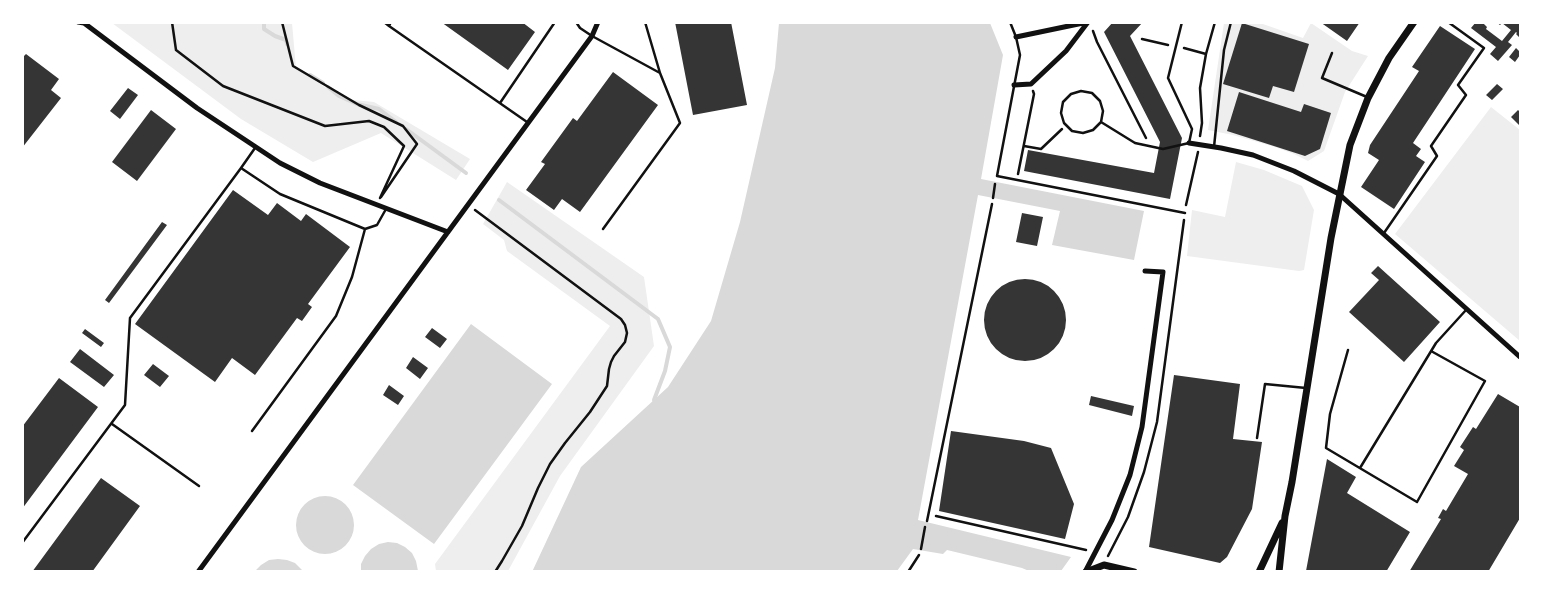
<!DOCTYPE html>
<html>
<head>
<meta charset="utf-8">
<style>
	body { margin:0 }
	#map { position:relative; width:1543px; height:594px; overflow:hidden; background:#fff; font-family:Jost,sans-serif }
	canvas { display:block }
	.frame { position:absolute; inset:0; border:24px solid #fff; pointer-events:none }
</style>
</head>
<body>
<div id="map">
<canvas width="1543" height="594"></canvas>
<div class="frame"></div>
</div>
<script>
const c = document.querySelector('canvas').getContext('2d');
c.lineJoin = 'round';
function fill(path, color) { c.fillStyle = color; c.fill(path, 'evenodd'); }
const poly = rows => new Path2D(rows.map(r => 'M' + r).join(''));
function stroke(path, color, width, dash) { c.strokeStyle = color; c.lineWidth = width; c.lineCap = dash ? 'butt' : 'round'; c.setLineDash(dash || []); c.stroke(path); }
fill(poly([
	[112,23,292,23,296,68,343,99,374,102,470,159,456,180,381,133,313,162,241,119],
	[1224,23,1260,23,1303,38,1311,23,1352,51,1368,56,1345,92,1324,151,1308,161,1294,154,1275,147,1233,135,1208,130],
	[1491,107,1520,130,1520,341,1395,234],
	[1236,162,1264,170,1302,186,1314,210,1304,270,1299,271,1187,256,1192,210,1225,217],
	[507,182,644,277,654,346,560,476,508,571,436,571,435,564,610,326,507,251,504,240,483,224]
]), '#eee');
fill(poly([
	[779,23,990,23,1003,55,981,179,1144,211,1134,260,1052,245,1060,211,978,195,918,520,1071,557,1061,571,1029,571,1022,568,947,550,943,554,913,549,897,571,532,572,581,467,668,387,711,321,740,222,775,68],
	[471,324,552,384,434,544,353,485],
	'296 525a29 29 0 1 1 58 0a29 29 0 1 1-58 0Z',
	[388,542,397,543,405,547,412,553,416,561,418,571,361,571,361,564,365,556,371,549,379,544],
	[278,559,287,560,295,563,303,571,255,571,261,565,269,560]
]), '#d9d9d9');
stroke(poly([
	[264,22,264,29,275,36,286,40,287,44],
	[310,75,323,83],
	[328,87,339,96,357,104,379,109,396,122],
	[406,129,466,173],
	[499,200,658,319,670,347,665,371,654,400]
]), '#d9d9d9', 4);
fill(poly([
	[441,22,522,22,535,32,508,70],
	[675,22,731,22,747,105,693,115],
	[1113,22,1143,22,1130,36,1182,138,1170,199,1024,171,1028,150,1154,173,1160,142,1104,32],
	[1320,22,1360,22,1347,41],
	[1476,22,1482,22,1487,27,1486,29,1502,41,1511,30,1502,23,1500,25,1496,22,1520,22,1520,34,1519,37,1516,34,1517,33,1516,32,1508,42,1512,45,1498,61,1490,54,1496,47,1471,28],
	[1242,23,1309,44,1294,92,1273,86,1269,98,1223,84],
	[1440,26,1475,49,1413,143,1421,149,1416,156,1425,162,1394,209,1361,187,1379,160,1368,153,1370,145,1419,71,1412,67],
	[1516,48,1520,52,1520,55,1515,62,1509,57],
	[26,54,59,79,51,90,61,98,22,148,22,58],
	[613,72,658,105,580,212,562,199,554,210,526,190,545,164,541,162,573,118,577,121],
	[1497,84,1503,89,1492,100,1486,95],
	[128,88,138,95,120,119,110,111],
	[1239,92,1301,112,1304,104,1331,113,1320,149,1305,156,1227,131],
	[151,110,176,129,137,181,112,162],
	[1518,110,1520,112,1520,124,1519,125,1511,117],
	[233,190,268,215,277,203,301,221,306,214,350,247,308,304,312,307,302,321,297,318,255,375,232,358,215,382,135,324],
	[1022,213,1043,217,1037,246,1016,242],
	[162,222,167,225,109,303,105,300],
	[1378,266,1440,322,1404,362,1349,312,1379,280,1371,273],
	'984 320a41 41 0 1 1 82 0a41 41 0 1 1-82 0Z',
	[432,328,447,339,440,348,425,337],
	[85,329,104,343,101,347,82,333],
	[80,349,114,375,104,387,70,362],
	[413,357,428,368,420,379,406,368],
	[153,364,169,376,160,387,144,375],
	[1174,375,1240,384,1233,439,1262,442,1252,509,1227,557,1220,563,1149,547],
	[59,378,98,407,22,509,22,427],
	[389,385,404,396,398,405,383,395],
	[1498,394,1520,407,1520,518,1488,572,1409,572,1441,519,1438,518,1443,509,1446,511,1468,474,1454,466,1464,450,1460,447,1473,427,1476,429],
	[1091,396,1134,406,1132,416,1089,405],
	[951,431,1024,441,1051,448,1074,504,1065,539,939,511],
	[1327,459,1356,477,1347,493,1410,532,1386,572,1306,571],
	[101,478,140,506,92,572,32,572]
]), '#353535');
stroke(poly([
	[172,22,176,50,223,86,325,126,369,121,384,127,404,146,380,198],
	[282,22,293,66,359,105,403,126,417,144,381,197],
	[1093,31,1097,42,1146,138],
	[1142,39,1168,45],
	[1184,48,1206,54],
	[1200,136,1202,123,1200,88,1206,54,1215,22],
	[1024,146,1041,149,1062,129],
	[1018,174,1034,94,1033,91],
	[993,198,995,184],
	[1186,205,1198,152],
	[475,210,621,319,625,325,627,333,625,342,614,356,611,362,609,369,607,386,590,412,565,443,550,464,538,488,522,526,502,561,495,572],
	[936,516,1086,550],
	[921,549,925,527],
	[1108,556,1128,517,1144,472,1157,422,1184,220]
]), '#111', 2.5);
stroke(poly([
	[384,22,389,26],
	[391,22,389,26,527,122],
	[576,22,580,28,592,36,660,73,680,123,603,229],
	[645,22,660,73],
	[1010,22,1016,37,1020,55,997,176,1185,213],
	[1332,53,1322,78,1367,97],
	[500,103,555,22],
	[1101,122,1103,111,1100,101,1092,93,1081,91,1071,94,1063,102,1061,113,1064,123,1072,131,1083,133,1093,130,1101,122,1135,143,1163,149,1189,143,1192,129,1168,78,1182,22],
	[1214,147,1224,50,1231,22],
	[255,148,241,168,280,194,365,229,377,225,386,209],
	[1384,233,1437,156,1431,146,1466,95,1458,85,1484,48,1448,22],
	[1348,350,1330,414,1326,448,1417,502,1485,381,1431,351],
	[112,424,199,486],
	[252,431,336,316,352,277,365,229],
	[1257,438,1265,384,1306,388],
	[1360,468,1436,343,1466,310],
	[927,521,992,204],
	[22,543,125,405,130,318,241,168],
	[908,572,919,555]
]), '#111', 2.5);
stroke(poly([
	[78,22,84,23,197,108,280,163,320,183,448,232],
	[1016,37,1088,22],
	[1014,85,1031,84,1066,51,1088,22],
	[1189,143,1221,148,1253,155,1294,171,1339,194,1520,357],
	[198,572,592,36,598,22],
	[1085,572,1112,520,1130,475,1142,427,1163,272,1145,271]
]), '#111', 5);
stroke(poly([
	[1086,572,1104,565,1134,572],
	[1259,572,1282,523],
	[1279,572,1285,516,1292,482,1331,238,1350,145,1368,98,1389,58,1414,22]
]), '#111', 7);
</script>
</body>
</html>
